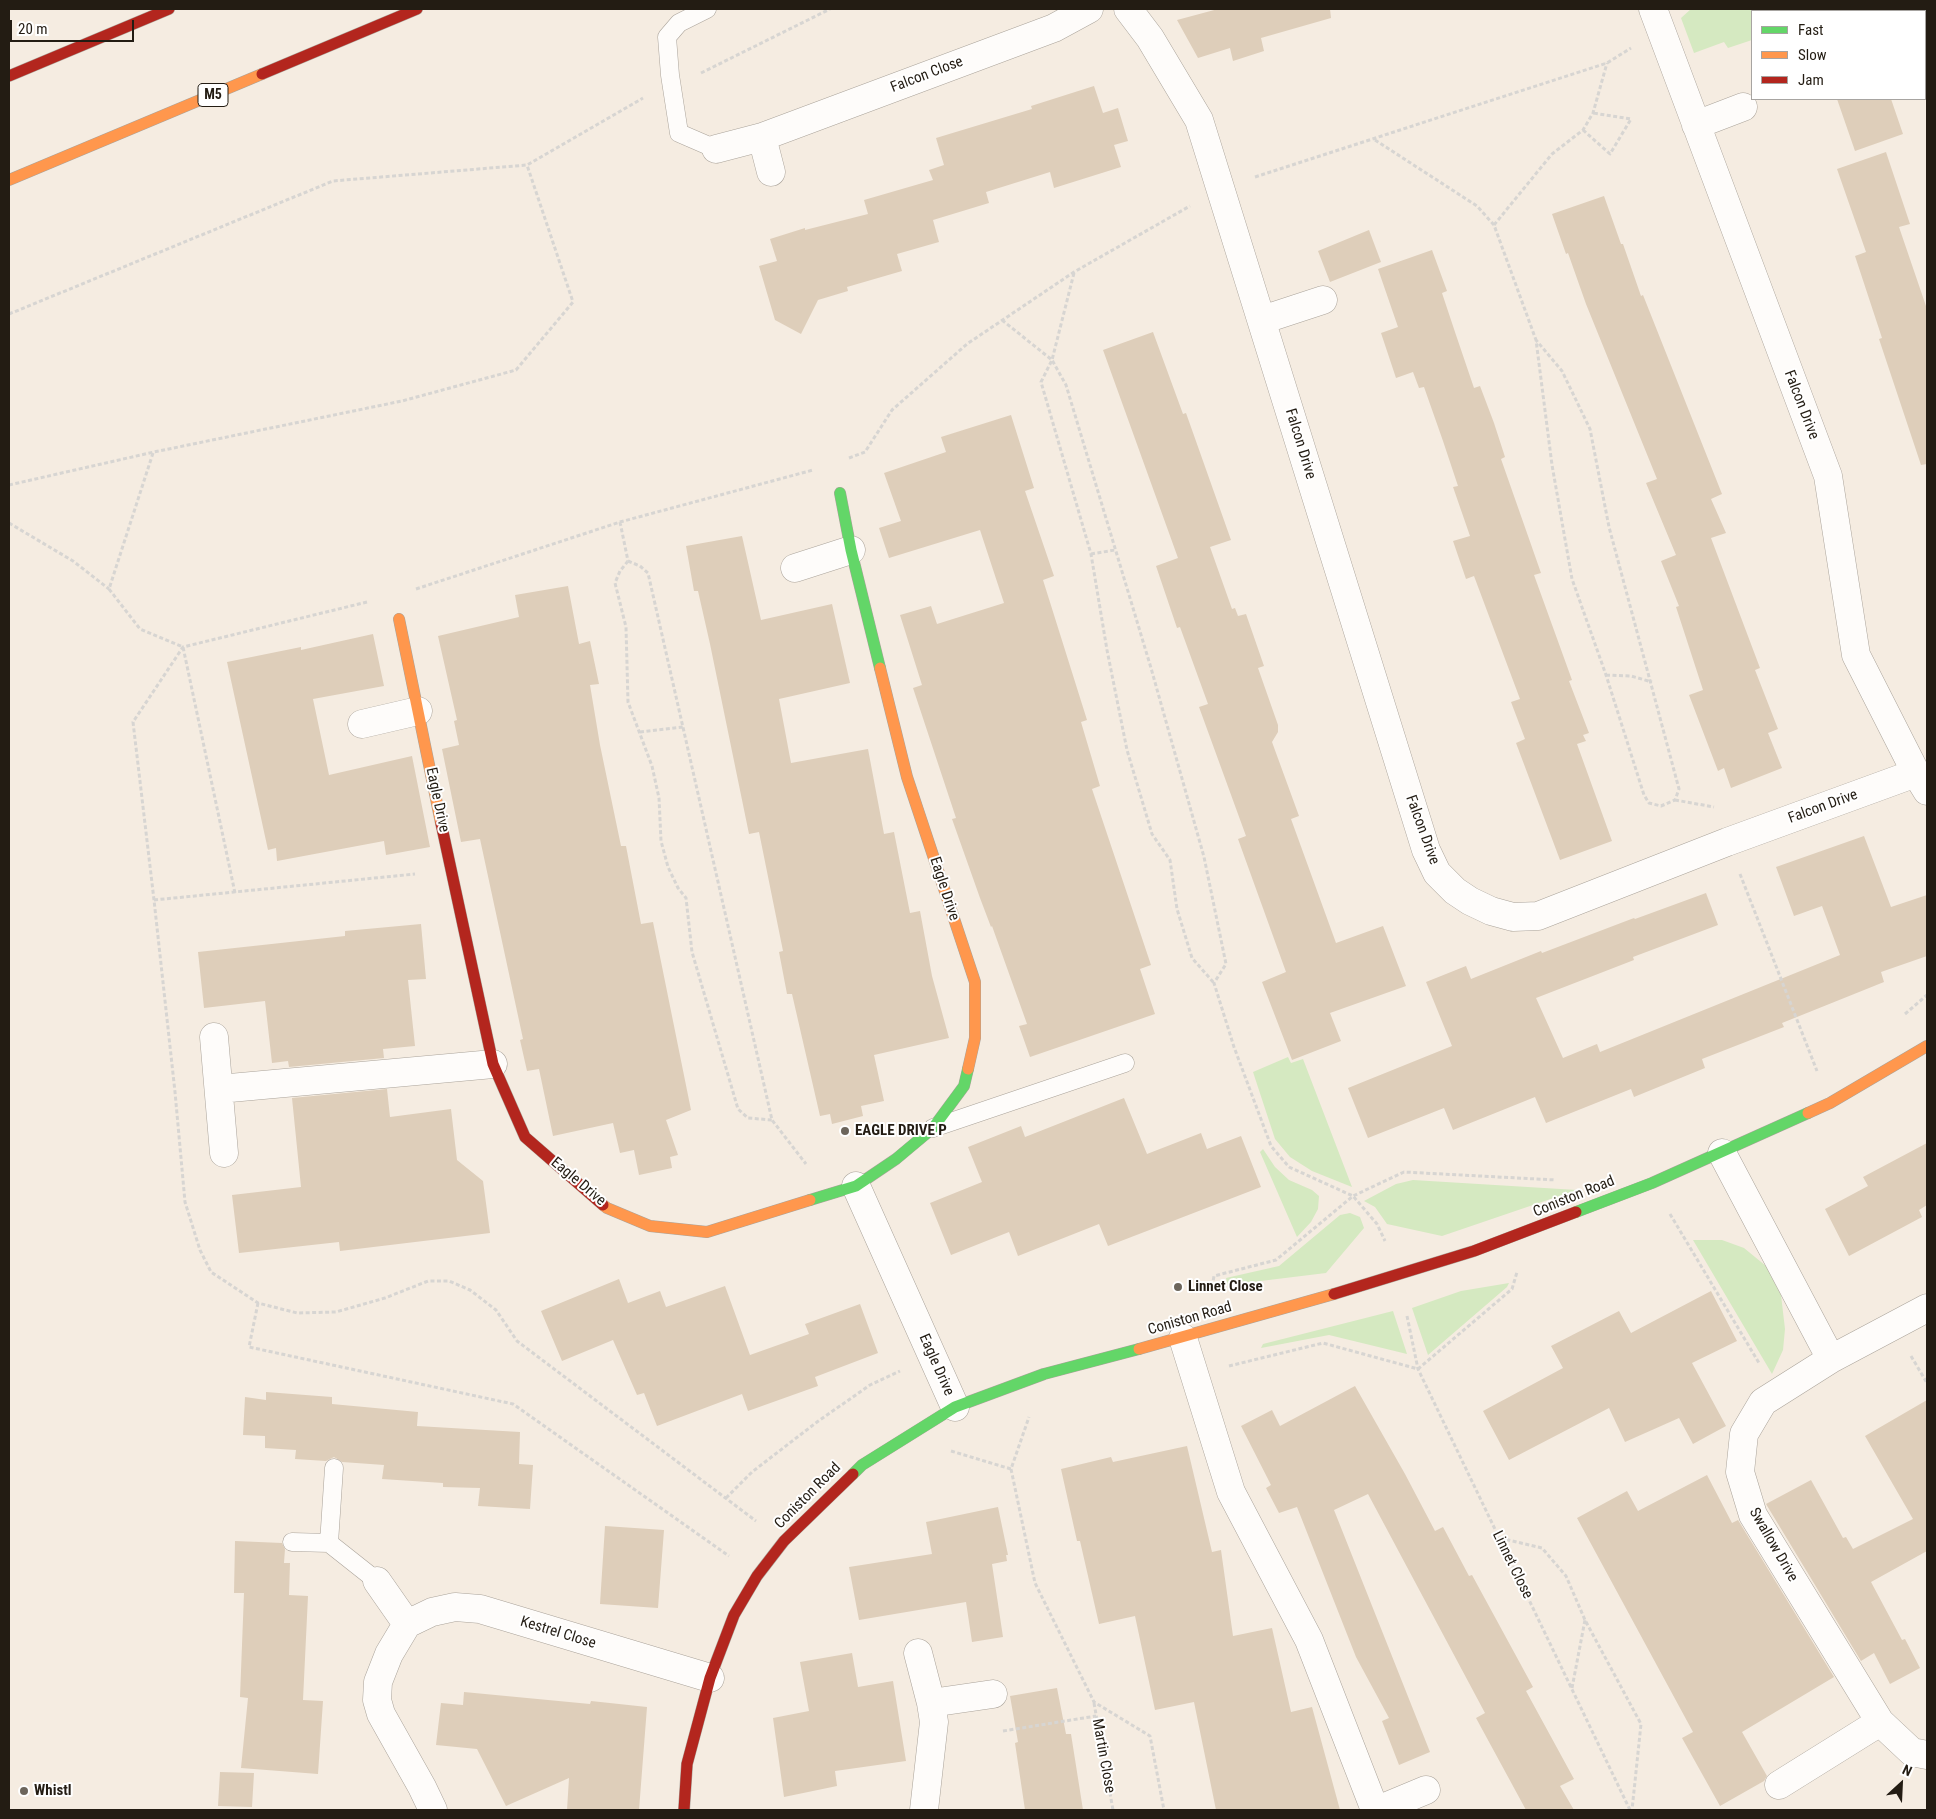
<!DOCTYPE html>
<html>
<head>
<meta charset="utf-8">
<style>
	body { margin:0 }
	#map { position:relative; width:1936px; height:1819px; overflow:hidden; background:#f5ece1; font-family:"Roboto Condensed",sans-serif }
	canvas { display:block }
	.frame { position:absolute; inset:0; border:10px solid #231c13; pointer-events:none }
	.legend { position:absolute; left:1751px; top:10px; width:175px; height:90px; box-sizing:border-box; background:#fff; border:1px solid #a7a4a1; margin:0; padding:6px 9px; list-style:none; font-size:15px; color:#231c13 }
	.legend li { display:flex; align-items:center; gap:10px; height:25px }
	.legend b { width:25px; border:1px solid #a7a4a1 }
	.north { position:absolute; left:1876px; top:1759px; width:50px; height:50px; -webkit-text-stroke:4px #fff; paint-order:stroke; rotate:25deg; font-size:14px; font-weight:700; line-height:20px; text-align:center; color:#231c13 }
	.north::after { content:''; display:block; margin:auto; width:18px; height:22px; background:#231c13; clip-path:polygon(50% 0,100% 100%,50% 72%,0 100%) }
	.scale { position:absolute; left:10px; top:20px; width:124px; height:22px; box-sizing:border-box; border:2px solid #231c13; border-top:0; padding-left:6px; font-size:15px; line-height:18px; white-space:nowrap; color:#231c13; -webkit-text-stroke:4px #fff; paint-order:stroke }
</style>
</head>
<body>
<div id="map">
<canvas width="1936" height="1819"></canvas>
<div class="frame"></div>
<ul class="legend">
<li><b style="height:6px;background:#63d668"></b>Fast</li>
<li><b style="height:6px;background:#ff974d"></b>Slow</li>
<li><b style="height:6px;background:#b3261e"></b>Jam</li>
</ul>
<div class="north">N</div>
<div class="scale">20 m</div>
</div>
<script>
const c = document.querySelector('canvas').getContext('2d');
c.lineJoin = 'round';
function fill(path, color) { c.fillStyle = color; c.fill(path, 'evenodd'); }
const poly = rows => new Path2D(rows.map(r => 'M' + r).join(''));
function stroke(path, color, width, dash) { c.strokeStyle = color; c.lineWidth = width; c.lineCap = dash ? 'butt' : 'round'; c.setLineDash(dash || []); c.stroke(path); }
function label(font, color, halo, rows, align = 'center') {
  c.font = font + ' "Roboto Condensed",sans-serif'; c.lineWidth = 4; c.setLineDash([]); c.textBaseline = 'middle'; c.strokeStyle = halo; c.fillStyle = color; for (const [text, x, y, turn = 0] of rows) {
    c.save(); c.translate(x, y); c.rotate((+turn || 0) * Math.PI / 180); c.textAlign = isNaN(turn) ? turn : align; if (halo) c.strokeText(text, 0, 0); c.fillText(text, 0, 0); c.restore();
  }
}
fill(poly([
	[1691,9,1804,9,1805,11,1752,11,1752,40,1728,48,1724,42,1694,53,1681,18],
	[1288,1057,1291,1063,1303,1059,1352,1187,1312,1171,1290,1157,1275,1139,1253,1072],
	[1263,1149,1275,1167,1289,1180,1312,1190,1319,1196,1318,1209,1311,1222,1297,1237,1260,1152],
	[1413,1180,1577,1190,1442,1236,1387,1224,1375,1207,1364,1201,1396,1184],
	[1350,1213,1360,1217,1364,1228,1326,1273,1228,1285,1226,1278,1279,1266,1340,1215],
	[1693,1240,1722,1240,1744,1248,1766,1266,1781,1295,1785,1329,1783,1350,1772,1374],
	[1509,1283,1507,1287,1428,1355,1412,1308,1461,1291],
	[1393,1311,1407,1354,1329,1335,1261,1348,1263,1344]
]), '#d5e9c1');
fill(poly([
	[1218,9,1330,9,1331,18,1261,38,1264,51,1233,61,1230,48,1198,58,1177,20],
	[1094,86,1103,113,1118,108,1128,141,1114,145,1121,167,1054,188,1050,172,986,192,989,203,933,220,939,242,897,254,902,271,847,287,848,291,818,300,801,334,775,320,759,266,777,261,770,239,805,228,805,230,868,214,864,200,933,180,929,170,944,165,936,138,1032,109,1031,106],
	[1837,99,1891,99,1903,134,1855,151],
	[1886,152,1910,224,1899,227,1927,309,1927,464,1921,465,1879,339,1882,338,1855,256,1866,252,1837,169],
	[1604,196,1621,244,1623,244,1641,296,1643,295,1722,494,1711,499,1726,533,1711,538,1760,668,1755,670,1778,729,1768,733,1782,768,1731,788,1724,768,1718,771,1689,695,1703,690,1676,607,1679,606,1661,561,1676,555,1646,483,1657,479,1586,304,1568,253,1566,254,1552,214],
	[1369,230,1381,262,1330,282,1318,251],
	[1432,250,1447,291,1442,293,1456,335,1474,388,1480,386,1494,423,1505,457,1501,459,1541,573,1534,575,1572,680,1569,681,1589,733,1583,735,1586,741,1577,744,1612,841,1560,860,1516,743,1525,739,1511,702,1520,699,1474,576,1466,579,1453,541,1470,536,1453,487,1458,486,1443,441,1424,387,1419,388,1413,372,1396,378,1381,333,1398,327,1378,269],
	[1153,332,1183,414,1186,413,1231,540,1210,547,1232,609,1235,608,1238,616,1246,614,1264,666,1258,668,1278,725,1278,732,1272,742,1299,816,1291,819,1336,943,1383,926,1406,986,1330,1013,1341,1041,1292,1060,1262,982,1286,972,1238,839,1246,836,1199,707,1208,704,1180,627,1177,628,1156,566,1178,558,1103,350],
	[1011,415,1034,488,1025,491,1054,576,1043,580,1087,720,1081,722,1100,786,1092,789,1151,965,1140,969,1155,1014,1030,1057,1019,1026,1027,1024,992,926,991,927,980,898,952,819,956,818,913,688,922,685,900,615,931,606,937,624,1004,603,980,530,889,558,879,528,901,521,884,473,946,452,941,437],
	[742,536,761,620,832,604,850,683,779,699,791,763,868,749,884,834,894,832,910,913,920,911,932,976,949,1038,874,1055,884,1101,861,1106,863,1116,832,1124,830,1114,820,1116,792,994,787,994,779,952,783,951,759,832,749,834,710,644,698,591,694,591,686,546],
	[568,586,579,644,590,641,599,684,590,685,600,745,621,846,626,846,641,924,653,922,691,1110,666,1120,678,1155,670,1157,672,1168,639,1175,634,1150,620,1153,613,1123,553,1136,539,1069,527,1071,520,1040,523,1039,480,839,461,842,442,749,459,745,454,721,457,720,438,636,519,617,515,595],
	[373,634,384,686,313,699,329,775,412,756,430,847,386,855,384,841,277,861,276,848,268,850,227,662,301,647,301,650],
	[1864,836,1891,907,1927,895,1927,956,1881,972,1884,982,1782,1023,1784,1027,1702,1059,1705,1068,1634,1097,1631,1089,1546,1123,1535,1097,1453,1130,1444,1108,1368,1138,1348,1088,1452,1046,1426,982,1466,966,1471,979,1541,951,1542,953,1634,918,1635,919,1706,893,1718,925,1633,957,1634,960,1536,998,1563,1058,1597,1044,1600,1052,1840,955,1822,906,1794,916,1776,867],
	[421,924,426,979,408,980,415,1046,383,1049,384,1058,289,1067,288,1061,272,1063,265,1001,204,1008,198,952,345,936,345,931],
	[387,1089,390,1117,451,1109,457,1160,483,1181,490,1233,340,1251,339,1242,239,1253,232,1195,301,1187,292,1098],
	[1124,1098,1147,1154,1201,1133,1207,1149,1241,1136,1261,1187,1108,1246,1099,1224,1018,1256,1009,1232,951,1255,930,1203,982,1182,968,1147,1021,1126,1025,1137],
	[1927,1143,1927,1205,1919,1210,1922,1217,1849,1256,1825,1209,1868,1186,1863,1177],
	[619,1279,628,1303,660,1291,666,1307,725,1286,750,1355,809,1334,805,1324,860,1304,878,1353,815,1377,818,1386,748,1411,742,1394,657,1426,644,1393,637,1395,613,1340,562,1361,541,1311],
	[1711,1291,1737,1341,1692,1363,1726,1426,1693,1444,1679,1418,1625,1442,1609,1408,1509,1460,1483,1411,1563,1368,1551,1346,1619,1311,1631,1333],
	[1355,1386,1405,1474,1435,1531,1443,1527,1469,1576,1472,1575,1533,1687,1526,1691,1574,1779,1560,1786,1574,1810,1526,1810,1476,1718,1485,1713,1368,1494,1334,1510,1430,1752,1399,1765,1382,1721,1389,1718,1356,1657,1297,1507,1279,1513,1266,1488,1271,1485,1241,1426,1272,1410,1280,1426],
	[266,1392,332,1397,332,1404,418,1412,417,1426,520,1432,519,1464,533,1465,530,1509,478,1506,480,1488,443,1487,443,1483,382,1479,384,1465,342,1462,334,1457,326,1461,295,1459,296,1450,265,1448,265,1436,243,1435,245,1397,266,1400],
	[1927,1400,1927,1551,1871,1582,1902,1640,1905,1639,1920,1668,1890,1684,1874,1653,1861,1661,1766,1504,1811,1480,1843,1538,1846,1537,1853,1549,1913,1519,1865,1436],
	[1187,1446,1212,1552,1221,1550,1233,1636,1272,1628,1291,1712,1312,1707,1340,1810,1216,1810,1194,1702,1155,1710,1135,1616,1099,1624,1080,1541,1077,1541,1061,1469,1111,1457,1113,1462],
	[1707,1475,1732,1523,1738,1520,1834,1677,1742,1732,1767,1776,1764,1781,1720,1806,1682,1738,1693,1732,1577,1518,1627,1491,1638,1511],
	[998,1507,1008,1555,1006,1555,1007,1561,992,1564,1003,1637,972,1642,966,1602,859,1620,849,1567,932,1554,926,1522],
	[605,1526,664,1530,658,1608,600,1604],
	[235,1541,282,1543,285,1549,284,1563,290,1563,289,1595,308,1596,303,1700,323,1701,318,1774,241,1768,248,1698,240,1697,244,1593,234,1593],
	[852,1653,858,1687,893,1681,906,1761,835,1771,837,1786,784,1797,773,1718,809,1711,800,1662],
	[1057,1688,1066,1734,1071,1734,1083,1810,1025,1810,1015,1743,1018,1742,1010,1696],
	[464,1692,590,1704,591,1701,647,1707,639,1810,567,1810,569,1778,506,1806,477,1749,436,1745,441,1703,463,1705],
	[220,1772,254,1773,252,1807,218,1806]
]), '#deceba');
const lane = poly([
	[707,9,679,23,667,37,670,75,679,133,716,149],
	[933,1128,1125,1063],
	[292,1542,329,1543,377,1581],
	[329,1543,334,1468]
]);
const street = poly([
	[1128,9,1150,38,1199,120,1426,850,1437,873,1455,891,1470,901,1491,911,1513,917,1538,916,1727,842,1916,773],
	[1653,9,1828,476,1856,655,1916,773,1927,791],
	[1696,125,1743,107],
	[762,137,771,172],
	[716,149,762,137,1054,28,1089,9],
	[1262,320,1323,300],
	[795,568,851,550],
	[362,724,418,711],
	[214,1037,224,1153],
	[219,1089,493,1064],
	[1722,1153,1831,1359],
	[856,1186,955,1407],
	[1927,1308,1831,1359,1763,1402,1744,1434,1740,1472,1753,1515,1880,1722,1912,1752,1927,1755],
	[1183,1338,1231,1492,1309,1640,1375,1810],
	[377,1581,407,1624],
	[918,1653,931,1703,934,1722,924,1810],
	[931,1703,993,1694],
	[1779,1785,1880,1722],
	[433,1810,422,1787,381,1714,377,1700,378,1682,389,1654,407,1624,432,1612,455,1607,480,1609,710,1678],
	[1378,1810,1426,1790]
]);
const fast = poly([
	[840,493,851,550,880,668],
	[810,1200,856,1186,896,1159,933,1128,964,1086,968,1069],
	[1576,1212,1652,1183,1808,1113],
	[853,1474,862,1465,955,1407,1044,1374,1139,1349]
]);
const slow = poly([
	[9,180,262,74],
	[399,619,441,823],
	[880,668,907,777,975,982,975,1038,968,1069],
	[1808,1113,1830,1103,1927,1046],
	[603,1205,607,1208,650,1226,707,1232,810,1200],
	[1139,1349,1334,1294]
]);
const jam = poly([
	[262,74,417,9],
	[9,76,169,9],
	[441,823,493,1064,525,1137,603,1205],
	[1334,1294,1474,1251,1576,1212],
	[684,1810,687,1764,710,1678,734,1615,757,1576,784,1541,853,1474]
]);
stroke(lane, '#aaa39a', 19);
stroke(street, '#aaa39a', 29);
stroke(fast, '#aaa39a', 12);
stroke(slow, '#aaa39a', 12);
stroke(jam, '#aaa39a', 12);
stroke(poly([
	[1921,9,1922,11],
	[1925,24,1927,35],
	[701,73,830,9],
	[1583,130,1610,154,1631,119,1593,113],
	[1375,140,1477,206,1494,225,1536,340,1552,465,1572,579,1606,675,1644,795,1649,803,1661,806,1675,800,1679,789,1609,527,1590,429,1562,371,1536,340],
	[1255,177,1607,63,1631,48],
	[1494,225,1552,154,1583,130,1593,113,1607,63],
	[1074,273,1052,360,1041,382,1091,554,1107,650,1127,750,1152,834,1170,860,1177,909,1192,958,1214,983],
	[9,314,333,181,527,165,643,98],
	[1002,320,1052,360,1066,385,1151,668,1204,857,1226,964,1214,983,1234,1047,1271,1146,1289,1167,1353,1196,1377,1224,1385,1241],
	[153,453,109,589,140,629,183,647,235,893],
	[849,458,865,452,892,410,967,344,1074,272,1190,206],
	[9,485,154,452,402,401,516,370,573,302,527,165],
	[620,522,628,561],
	[9,523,73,561,109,589],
	[1091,554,1115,550],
	[628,561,640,566,648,573,772,1120,806,1164],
	[628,561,620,571,615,583,626,627,628,702,652,766,659,798,661,841,668,867,678,888,686,898,692,952,738,1109,748,1118,772,1120],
	[416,589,620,522,813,470],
	[367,602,183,647,133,722,154,900,175,1092,185,1202,200,1250,211,1272,258,1303,297,1313,336,1312,385,1298,428,1281,449,1281,470,1290,496,1310,517,1341,756,1521],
	[1606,675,1631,676,1652,682],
	[640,732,683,727],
	[1675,800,1714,807],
	[1740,874,1817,1071],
	[154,900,415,874],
	[1905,1014,1927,995],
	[1670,1214,1759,1363],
	[1211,1293,1214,1276,1276,1260,1353,1196,1404,1172,1556,1180],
	[258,1303,249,1347,513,1404,729,1556],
	[1407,1316,1418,1369,1630,1810],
	[1911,1356,1927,1383],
	[1229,1366,1323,1343,1418,1369,1512,1289,1517,1272],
	[951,1451,1011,1469,1029,1417],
	[1011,1469,1035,1583,1094,1702,1150,1736,1164,1810],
	[726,1498,752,1472,817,1422,870,1385,900,1371],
	[1500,1538,1542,1548,1566,1576,1585,1620,1641,1724,1632,1810],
	[1572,1688,1585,1620],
	[1094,1703,1113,1810],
	[1003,1731,1096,1716]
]), '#d7d5d2', 3, [4, 2.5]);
stroke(lane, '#fefcfa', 18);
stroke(street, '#fefcfa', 28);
stroke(fast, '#63d668', 11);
stroke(slow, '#ff974d', 11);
stroke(jam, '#b3261e', 11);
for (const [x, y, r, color] of [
	[845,1131,5,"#6c655b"],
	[1178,1287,5,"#6c655b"],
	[24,1791,5,"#6c655b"]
]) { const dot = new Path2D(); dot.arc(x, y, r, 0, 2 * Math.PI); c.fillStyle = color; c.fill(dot); stroke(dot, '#fff', 2); }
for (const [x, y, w] of [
	[213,95,30]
]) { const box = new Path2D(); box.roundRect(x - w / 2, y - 11.5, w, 23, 4); c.fillStyle = '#fff'; c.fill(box); stroke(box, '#231c13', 1); }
label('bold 14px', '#231c13', null, [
	["M5",213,95]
]);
label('15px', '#231c13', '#fff', [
	["Falcon Close",927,75,-21],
	["Falcon Drive",1801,405,69],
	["Falcon Drive",1300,444,73],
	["Eagle Drive",437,800,78],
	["Falcon Drive",1823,807,-20],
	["Falcon Drive",1422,830,70],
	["Eagle Drive",944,889,72],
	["Eagle Drive",578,1182,40],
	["Coniston Road",1574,1197,-22],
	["Coniston Road",1190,1319,-16],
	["Eagle Drive",936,1365,66],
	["Coniston Road",808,1496,-45],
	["Swallow Drive",1773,1545,60],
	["Linnet Close",1512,1565,64],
	["Kestrel Close",558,1633,17],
	["Martin Close",1103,1756,80]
]);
label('bold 15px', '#231c13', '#fff', [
	["EAGLE DRIVE P",855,1131],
	["Linnet Close",1188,1287],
	["Whistl",34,1791]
], 'left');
</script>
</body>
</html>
